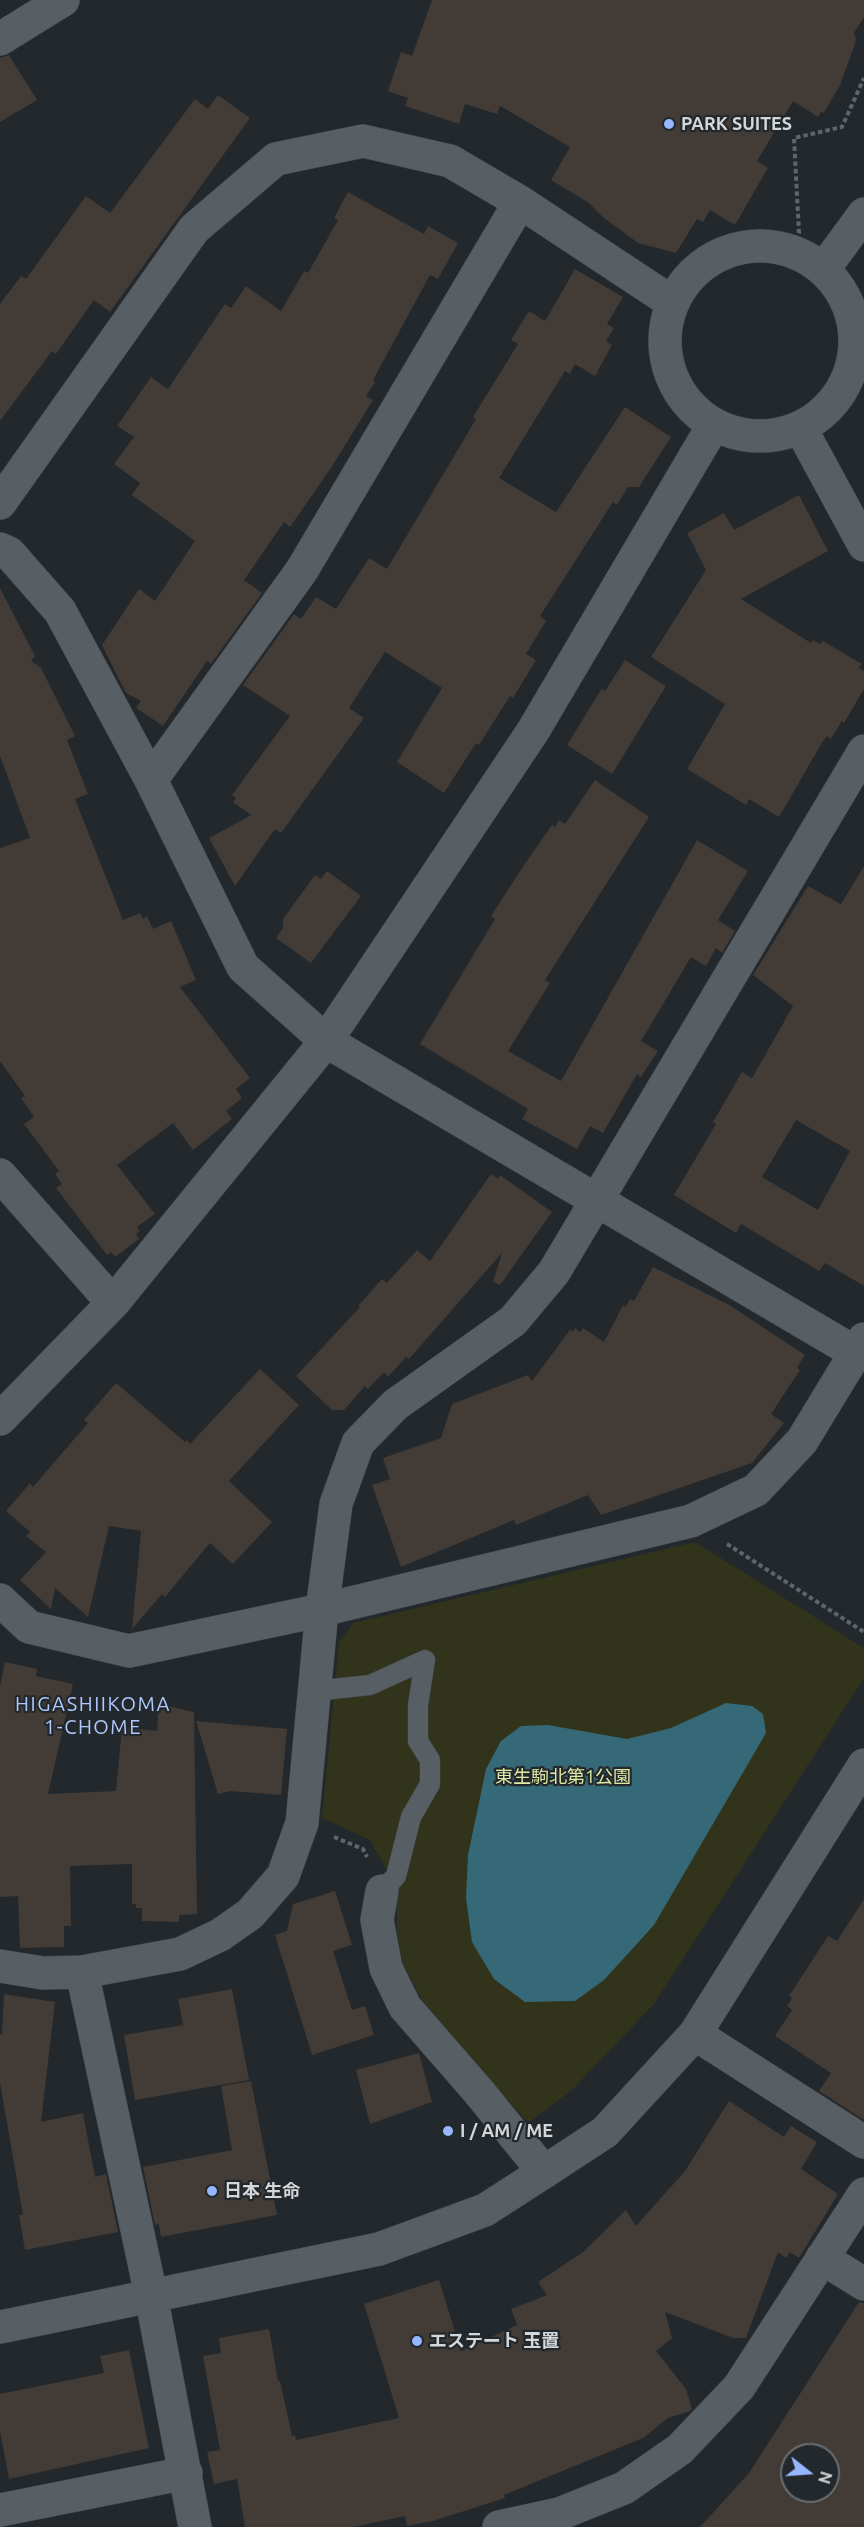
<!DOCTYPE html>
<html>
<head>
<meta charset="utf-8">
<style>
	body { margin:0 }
	#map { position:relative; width:864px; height:2527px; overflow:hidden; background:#22282c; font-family:Ubuntu,sans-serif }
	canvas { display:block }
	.north { position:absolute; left:780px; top:2443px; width:60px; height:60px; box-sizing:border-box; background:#22282c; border:2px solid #696e72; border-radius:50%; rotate:107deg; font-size:16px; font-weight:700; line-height:24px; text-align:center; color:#d3d7da }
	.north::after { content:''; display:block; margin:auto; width:21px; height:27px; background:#96b6fd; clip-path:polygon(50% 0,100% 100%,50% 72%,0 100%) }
</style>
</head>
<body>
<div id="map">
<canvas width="864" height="2527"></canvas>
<div class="north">N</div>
</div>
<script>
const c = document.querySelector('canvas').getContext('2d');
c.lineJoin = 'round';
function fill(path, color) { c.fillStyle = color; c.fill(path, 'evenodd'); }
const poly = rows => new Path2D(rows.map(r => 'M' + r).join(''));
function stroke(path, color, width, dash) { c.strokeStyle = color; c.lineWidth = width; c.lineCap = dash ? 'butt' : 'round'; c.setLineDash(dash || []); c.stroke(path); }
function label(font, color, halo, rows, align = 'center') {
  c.font = font + ' Ubuntu,"Noto Sans JP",sans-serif'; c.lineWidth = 4.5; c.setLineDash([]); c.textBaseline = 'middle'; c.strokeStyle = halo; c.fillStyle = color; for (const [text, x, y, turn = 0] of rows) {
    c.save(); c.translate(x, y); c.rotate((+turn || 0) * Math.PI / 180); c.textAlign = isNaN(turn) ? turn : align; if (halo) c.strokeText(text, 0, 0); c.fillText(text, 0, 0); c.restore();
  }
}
fill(poly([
	[695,1542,864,1648,864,1678,654,2004,572,2090,528,2123,423,2002,403,1963,397,1933,397,1897,389,1874,370,1840,322,1818,339,1642,353,1623]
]), '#31341b');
fill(poly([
	[726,1703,752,1706,763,1714,766,1733,654,1925,604,1980,575,2001,525,2002,494,1979,472,1942,466,1898,468,1855,486,1769,501,1741,521,1726,548,1725,627,1739,671,1728]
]), '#366977');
fill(poly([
	[432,0,864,0,864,17,854,33,856,39,854,47,840,85,824,113,821,112,818,117,793,101,757,161,768,168,735,225,710,210,703,222,697,219,676,253,638,243,604,218,589,203,551,180,570,147,500,106,497,114,465,104,459,124,405,106,408,98,388,91,401,52,412,56],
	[9,55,37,100,0,122,0,58],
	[218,95,250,118,110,312,94,300,56,354,52,351,0,421,0,304,21,276,26,279,86,196,110,213,195,99,208,109],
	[348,192,424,234,428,226,458,243,438,279,430,275,373,380,375,382,366,396,373,400,331,468,290,527,284,522,244,580,262,593,211,664,207,661,163,726,136,708,141,701,126,693,102,645,139,589,155,601,195,541,132,495,140,483,114,464,134,437,117,426,151,377,168,389,225,304,231,308,246,286,281,311,304,271,308,273,338,220,334,218],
	[575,269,623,297,607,324,614,328,606,341,612,345,595,376,575,364,570,374,565,371,499,478,556,512,625,407,671,437,639,487,628,487,617,505,613,502,540,616,546,621,526,654,536,660,513,698,510,696,479,745,476,743,444,793,397,762,442,688,385,652,349,708,364,718,281,833,275,829,235,886,209,838,251,815,233,802,236,798,232,795,290,716,243,685,294,614,301,619,316,597,336,609,369,558,387,569,476,419,473,417,518,344,511,340,529,311,545,321],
	[799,495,828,551,741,599,811,643,813,640,820,644,823,641,862,664,859,668,864,671,864,689,844,723,842,721,831,739,827,736,823,741,779,817,749,799,746,805,687,769,725,704,651,657,706,570,687,533,724,513,734,530],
	[0,588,35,656,31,661,41,668,75,736,67,740,88,794,75,799,123,920,140,913,143,919,147,916,153,929,171,921,196,980,180,987,250,1078,236,1089,242,1098,226,1111,232,1119,193,1150,173,1123,117,1165,155,1214,137,1227,140,1231,136,1234,139,1239,115,1257,111,1252,107,1255,56,1188,62,1184,55,1174,59,1171,24,1124,34,1117,21,1098,25,1096,0,1061,0,848,30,838,0,756],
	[625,660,666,686,612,774,567,745,602,688,605,691],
	[595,780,649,817,545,980,550,983,508,1051,561,1081,697,840,748,871,718,920,735,931,722,953,716,948,706,966,691,957,641,1041,658,1051,641,1077,637,1074,603,1133,590,1126,577,1149,522,1119,528,1109,420,1044,495,919,491,916,524,865,552,825,555,827,559,820,565,824],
	[864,866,864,1286,825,1263,819,1271,741,1224,736,1233,674,1195,716,1124,713,1122,742,1072,752,1078,793,1006,753,975,808,886,841,904],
	[796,1120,850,1151,818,1210,762,1177],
	[327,871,361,896,311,963,276,938,283,928,283,919,315,875,321,879],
	[491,1174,498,1179,500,1175,552,1212,500,1285,493,1282,502,1253,409,1359,406,1357,388,1377,384,1372,368,1389,365,1386,344,1410,332,1410,296,1376,360,1307,358,1306,382,1279,387,1283,417,1250,430,1261],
	[653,1267,731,1306,805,1355,797,1368,800,1370,771,1414,784,1423,752,1463,601,1515,588,1495,516,1525,514,1520,401,1567,372,1485,390,1479,383,1458,441,1438,452,1404,528,1375,532,1381,570,1330,573,1332,575,1328,580,1332,583,1328,604,1342,623,1305,626,1307,630,1299,634,1301],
	[260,1369,299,1405,229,1481,272,1522,233,1564,210,1543,165,1597,162,1594,132,1629,141,1531,109,1526,88,1617,55,1588,51,1609,20,1580,46,1552,26,1536,30,1532,6,1511,30,1483,33,1487,88,1423,84,1420,116,1383,185,1442,187,1440,190,1444],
	[5,1662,37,1669,36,1676,73,1684,48,1794,116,1791,122,1727,157,1731,159,1704,194,1712,197,1914,179,1915,179,1922,142,1921,142,1908,136,1908,136,1904,132,1904,132,1864,70,1866,71,1926,64,1926,64,1947,20,1948,18,1896,0,1897,0,1686],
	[196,1721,287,1729,281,1795,230,1791,218,1794],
	[335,1891,352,1945,333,1951,352,2010,365,2006,374,2035,312,2055,275,1935,287,1931,293,1904],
	[864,1899,864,2120,819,2091,831,2073,775,2036,792,2010,787,2006,792,1998,789,1996,828,1936,837,1941],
	[232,1989,249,2080,135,2100,124,2035,183,2025,178,1999],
	[4,1994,55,2002,41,2122,83,2113,95,2177,106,2174,118,2232,25,2250,19,2215,23,2215,0,2083,0,2034,2,2035],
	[419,2053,432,2102,370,2124,356,2070],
	[251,2081,277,2215,161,2237,159,2224,155,2225,143,2167,232,2150,221,2086],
	[729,2101,784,2137,791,2126,817,2142,801,2169,838,2194,799,2258,790,2252,786,2258,778,2252,746,2338,733,2338,665,2312,672,2338,656,2351,686,2389,692,2409,690,2411,668,2418,643,2438,504,2495,505,2498,433,2521,407,2526,405,2516,354,2527,245,2527,237,2479,214,2484,207,2452,220,2450,203,2356,221,2353,219,2338,269,2329,278,2381,280,2381,292,2436,295,2435,296,2440,399,2418,364,2304,439,2280,461,2351,517,2325,511,2309,547,2295,538,2282,583,2252,626,2210,636,2226,685,2171],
	[859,2302,864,2303,864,2527,700,2527,749,2473],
	[792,2455,828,2455,828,2491,792,2491],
	[129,2350,149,2448,9,2479,0,2431,0,2394,104,2373,100,2356]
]), '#423b36');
const lane = poly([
	[314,1691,370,1685,425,1660,418,1705,418,1741,430,1760,430,1784,411,1817,396,1876,382,1891]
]);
const street = poly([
	[0,39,63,0],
	'665 341a95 95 0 1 1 190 0a95 95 0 1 1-190 0Z',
	[823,270,864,214],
	[801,429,864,545],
	[0,503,194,229,276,159,363,141,450,161,520,202,673,303],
	[0,549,9,553,60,611,151,780,243,967,326,1041,856,1353],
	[151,780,302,570,520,202],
	[0,1175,113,1303],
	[0,1419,113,1303,326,1041,533,731,713,426],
	[0,1600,29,1627,129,1651,322,1610,691,1521,756,1490,802,1441,864,1339],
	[382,1891,377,1920,386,1968,405,2007,479,2092,544,2172],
	[0,1966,43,1973,82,1972,180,1954,220,1935,250,1914,283,1876,302,1823,322,1610,336,1504,358,1443,395,1405,513,1321,554,1272,864,751],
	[82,1972,151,2295,195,2527],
	[695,2034,864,2142],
	[822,2258,864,2284],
	[0,2510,186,2473],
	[499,2527,559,2514,624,2488,680,2449,739,2387,864,2194]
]);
const secondary = poly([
	[0,2327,379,2249,485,2210,544,2172,605,2132,695,2034,864,1765]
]);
stroke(lane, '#3f4448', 21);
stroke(street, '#3f4448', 34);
stroke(secondary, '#3f4448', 34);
stroke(poly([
	[791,246,799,233,794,138,842,127,864,78],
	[727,1544,864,1632],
	[334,1837,363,1849,367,1857]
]), '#606569', 4, [4.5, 3]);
stroke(lane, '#575e64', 20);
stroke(street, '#575e64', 33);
stroke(secondary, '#575e64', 33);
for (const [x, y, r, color] of [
	[669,124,6,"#96b6fd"],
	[448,2131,6,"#96b6fd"],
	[212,2191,6,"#96b6fd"],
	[417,2341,6,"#96b6fd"]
]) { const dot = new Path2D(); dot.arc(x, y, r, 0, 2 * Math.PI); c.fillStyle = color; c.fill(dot); stroke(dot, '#22282c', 2); }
label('bold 18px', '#d3d7da', '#22282c', [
	["PARK SUITES",681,124],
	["I / AM / ME",460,2131],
	["日本 生命",224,2191],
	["エステート 玉置",429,2341]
], 'left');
label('18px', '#dfe8a4', '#22282c', [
	["東生駒北第1公園",563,1777]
]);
c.letterSpacing = '1.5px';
label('20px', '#afc8fd', '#22282c', [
	["HIGASHIIKOMA",93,1704],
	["1-CHOME",93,1727]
]);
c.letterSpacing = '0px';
</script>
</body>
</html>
